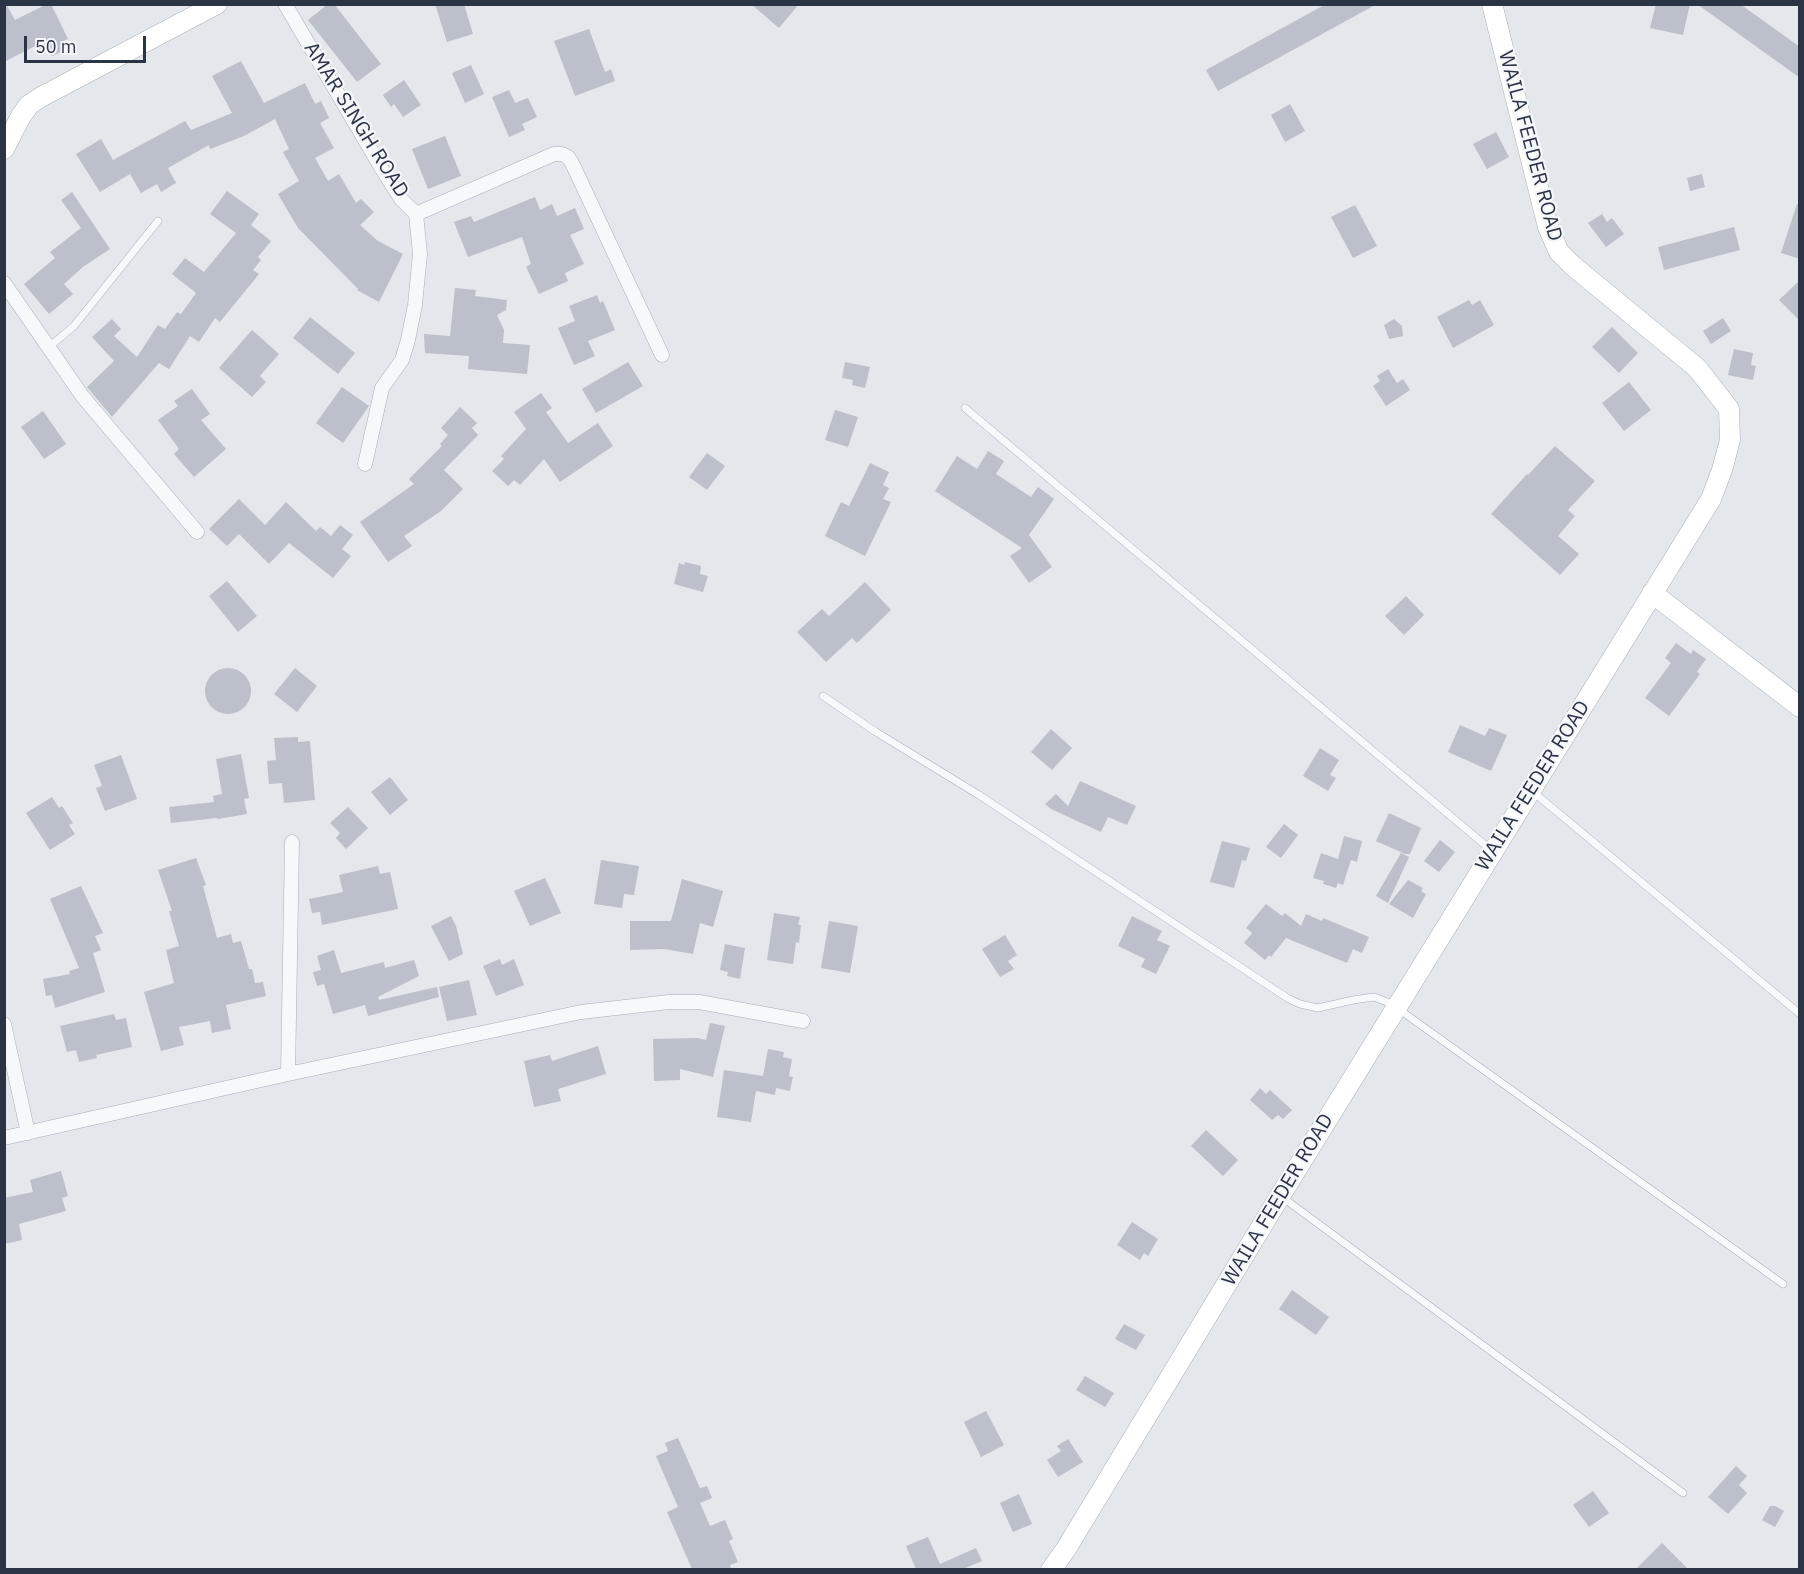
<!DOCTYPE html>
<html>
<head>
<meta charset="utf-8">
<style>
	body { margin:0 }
	#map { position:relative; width:1804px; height:1574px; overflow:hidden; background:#e4e7ec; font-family:"IBM Plex Sans",sans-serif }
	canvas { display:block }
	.frame { position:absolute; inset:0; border:6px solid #2b3445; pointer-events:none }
	.scale { position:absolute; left:24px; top:36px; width:122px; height:27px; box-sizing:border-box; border:3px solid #2b3445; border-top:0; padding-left:8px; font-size:18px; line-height:21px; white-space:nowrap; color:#2b3445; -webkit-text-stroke:4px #f4f6f9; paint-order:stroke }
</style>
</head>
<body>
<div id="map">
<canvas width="1804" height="1574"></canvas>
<div class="frame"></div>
<div class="scale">50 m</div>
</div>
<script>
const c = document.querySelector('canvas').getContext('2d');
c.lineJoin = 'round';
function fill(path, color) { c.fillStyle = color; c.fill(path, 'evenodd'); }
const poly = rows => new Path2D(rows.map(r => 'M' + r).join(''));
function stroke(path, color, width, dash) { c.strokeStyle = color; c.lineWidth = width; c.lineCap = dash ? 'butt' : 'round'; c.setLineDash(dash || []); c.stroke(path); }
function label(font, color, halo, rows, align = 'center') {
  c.font = font + ' "IBM Plex Sans",sans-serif'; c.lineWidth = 4.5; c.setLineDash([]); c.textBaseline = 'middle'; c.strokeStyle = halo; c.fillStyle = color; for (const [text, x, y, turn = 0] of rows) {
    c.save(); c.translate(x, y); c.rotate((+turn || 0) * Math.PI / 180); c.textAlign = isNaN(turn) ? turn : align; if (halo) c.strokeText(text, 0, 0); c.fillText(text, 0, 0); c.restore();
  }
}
fill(poly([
	[4,4,6,4,15,20,47,4,51,4,68,39,61,42,65,50,52,56,47,46,39,50,37,45,4,62],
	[328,4,334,4,381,64,357,82,308,20],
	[435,4,464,4,473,34,447,42],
	[751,4,799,4,779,28],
	[1326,4,1377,4,1218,91,1206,70],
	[1656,4,1690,4,1683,35,1650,28],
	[1697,4,1740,4,1800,47,1800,78],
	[589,29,605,72,611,69,615,81,575,96,554,41],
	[241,61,264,103,305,83,315,104,321,101,329,118,320,123,334,148,315,158,328,181,339,174,356,203,361,199,374,212,360,225,378,241,403,254,379,302,357,290,358,289,298,228,278,194,299,181,283,152,289,149,275,119,244,136,210,149,209,145,168,168,176,183,161,192,157,184,141,193,130,174,100,192,76,154,101,139,113,160,185,121,191,130,232,113,212,76],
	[471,65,484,94,465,103,452,73],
	[404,80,421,105,403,117,394,104,391,107,383,95],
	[509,90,515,103,528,98,537,117,522,124,525,130,509,137,492,97],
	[1290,104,1305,131,1285,142,1271,115],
	[1496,132,1509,157,1487,169,1473,144],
	[445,136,461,176,428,189,412,149],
	[1702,174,1705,187,1690,191,1687,178],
	[227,191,259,214,251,225,271,241,258,257,261,260,253,270,259,274,220,322,215,318,199,342,190,336,169,369,159,363,112,417,87,387,114,361,92,337,112,319,121,329,114,336,137,357,158,325,165,329,177,312,181,314,196,293,172,274,185,258,204,272,236,233,210,214],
	[72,192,110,249,83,267,64,284,73,294,49,314,24,284,55,258,50,252,81,228,61,200],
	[535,197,540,210,552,204,557,216,575,208,584,229,570,235,584,264,565,273,568,281,539,294,526,267,531,264,522,237,468,257,454,222,471,216,474,222],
	[1797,204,1800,204,1800,259,1781,253],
	[1355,205,1377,246,1353,258,1331,217],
	[1602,214,1607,222,1612,218,1624,234,1606,247,1588,223],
	[1734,227,1740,250,1664,270,1658,247],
	[1800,280,1800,321,1779,300],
	[455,288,476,290,475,296,507,300,506,310,497,315,504,330,503,343,530,345,527,374,468,369,469,356,425,353,424,334,450,336],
	[597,295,600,303,603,301,615,330,588,341,595,356,574,365,558,328,575,321,569,306],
	[1469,300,1472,305,1480,300,1494,325,1453,348,1437,317],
	[310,317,355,353,338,374,293,338],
	[1723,318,1731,331,1711,344,1703,331],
	[1394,319,1402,326,1403,336,1389,339,1384,325],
	[1612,327,1638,353,1619,373,1592,347],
	[252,330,279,354,260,376,266,382,252,397,219,368],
	[1734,349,1753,353,1751,365,1756,366,1753,380,1728,375],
	[628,362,643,386,596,413,582,389],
	[845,362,870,367,865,388,852,385,853,380,842,378],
	[1388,369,1397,383,1403,379,1410,390,1386,406,1373,386,1380,381,1377,376],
	[1629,382,1651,410,1624,431,1602,403],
	[342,387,369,406,343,443,316,423],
	[192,389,210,414,201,420,226,449,194,477,174,454,179,449,158,420,178,406,174,401],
	[541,393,552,408,546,412,568,443,598,423,613,446,560,482,544,459,520,485,514,480,508,486,492,471,504,459,501,456,526,429,514,412],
	[460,407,477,423,472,428,478,435,444,470,463,489,441,511,404,536,412,546,388,562,360,522,414,484,409,479,442,446,440,444,448,435,441,428],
	[835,410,858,417,848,447,825,440],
	[43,411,66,444,44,459,21,427],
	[1555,446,1595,481,1568,510,1575,516,1558,536,1579,554,1560,575,1491,514,1527,474,1528,475],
	[988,451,1004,461,996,474,1031,497,1038,487,1054,499,1029,535,1052,567,1029,583,1010,556,1022,548,935,491,957,456,977,469],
	[707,453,725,466,707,490,689,477],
	[870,463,889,472,883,485,889,488,883,499,891,502,865,556,825,536,841,502,849,506],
	[239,499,265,525,286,502,316,531,320,527,331,536,340,525,353,535,342,549,351,556,333,578,289,543,269,564,239,534,227,546,209,529],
	[685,562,701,566,700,574,708,576,703,592,674,584,679,563,684,565],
	[227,581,257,616,238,632,209,596],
	[865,582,891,610,857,643,852,638,826,662,797,632,822,609,829,616],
	[1406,596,1424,615,1404,635,1385,616],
	[1676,643,1691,654,1693,650,1706,659,1697,672,1700,674,1669,716,1645,698,1671,663,1665,658],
	[295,668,317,686,297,712,274,694],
	'205 691a23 23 0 1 1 46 0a23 23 0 1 1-46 0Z',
	[1460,725,1485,736,1489,728,1507,735,1491,771,1448,752],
	[1051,729,1072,748,1052,770,1031,752],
	[298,737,298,742,310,741,315,800,284,803,282,783,269,784,267,761,276,760,274,738],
	[1320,748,1339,760,1330,775,1336,778,1328,791,1303,776],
	[241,754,249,798,244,799,247,814,218,819,217,818,171,823,169,807,214,802,213,796,222,794,216,759],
	[121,755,137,799,105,811,96,788,102,786,94,765],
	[390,777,408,800,390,815,371,792],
	[1080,781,1136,806,1127,825,1108,817,1101,832,1051,809,1045,804,1056,794,1068,806],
	[52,797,59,808,62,806,73,823,69,825,75,834,50,850,26,813],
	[348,807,368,828,346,849,336,838,340,833,330,823],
	[1389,813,1421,828,1410,854,1405,854,1376,841],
	[1284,824,1298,835,1281,858,1266,847],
	[1344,836,1362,841,1357,862,1351,860,1343,885,1338,883,1336,888,1323,884,1324,881,1313,878,1321,853,1338,859],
	[1440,840,1455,852,1439,872,1424,861],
	[1222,841,1250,848,1246,861,1242,860,1234,888,1210,882],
	[1401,853,1409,857,1388,903,1376,896],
	[196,858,206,885,203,886,217,938,231,934,233,943,241,941,249,969,252,969,255,983,263,982,266,996,226,1005,231,1029,212,1033,210,1021,179,1027,184,1045,161,1051,144,992,174,983,166,950,179,946,169,911,172,911,158,870],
	[601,860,639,866,634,895,624,894,622,908,594,904],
	[378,866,380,874,390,872,398,909,322,925,320,912,312,913,309,899,343,892,339,875],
	[545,878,561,913,530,926,514,891],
	[682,879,723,891,713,927,700,923,693,954,664,949,630,950,630,921,671,921],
	[1408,880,1423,888,1421,891,1426,894,1413,918,1389,904],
	[81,886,103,933,95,936,101,950,93,953,105,992,55,1008,52,995,46,996,43,979,70,974,69,971,79,968,50,899],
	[1266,904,1282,916,1285,913,1301,926,1306,914,1322,921,1323,918,1369,937,1362,953,1353,949,1347,963,1286,938,1271,957,1269,955,1265,960,1244,943,1252,933,1246,928],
	[774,913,800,917,798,925,801,925,799,943,796,942,793,964,767,960],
	[451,916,456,926,463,954,449,961,431,926],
	[1132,916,1162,931,1157,940,1170,946,1156,974,1141,967,1145,959,1118,946],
	[829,921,858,926,850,973,821,968],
	[1005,935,1017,955,1008,961,1014,969,1000,977,982,949],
	[725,944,745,948,740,979,727,976,728,972,720,970],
	[334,950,341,973,384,962,385,968,414,960,419,976,378,997,379,1000,437,987,439,997,368,1016,365,1005,333,1014,324,984,317,986,313,972,321,970,317,956],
	[500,959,502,965,514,959,524,985,496,996,483,966],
	[469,980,477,1015,447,1021,439,987],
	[114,1014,116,1020,126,1018,132,1047,96,1055,97,1058,79,1062,76,1050,67,1052,60,1026],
	[710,1023,725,1026,713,1077,680,1069,680,1080,654,1081,653,1039,697,1038,706,1040],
	[598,1046,606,1074,558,1089,561,1101,534,1107,524,1061,550,1055,552,1061],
	[768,1049,784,1052,783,1057,792,1059,789,1076,793,1077,790,1091,776,1088,775,1095,756,1091,751,1122,717,1117,724,1070,763,1076],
	[1260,1088,1266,1094,1270,1090,1292,1110,1283,1119,1278,1115,1272,1120,1250,1100],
	[1206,1130,1238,1160,1223,1176,1191,1146],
	[61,1171,68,1196,62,1198,66,1211,19,1224,22,1240,4,1244,4,1198,33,1192,30,1180],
	[1132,1222,1158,1239,1148,1256,1144,1253,1140,1260,1117,1245],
	[1292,1290,1329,1317,1316,1335,1279,1309],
	[1124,1324,1145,1335,1136,1350,1115,1339],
	[1085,1376,1114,1393,1105,1407,1076,1390],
	[986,1411,1004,1445,981,1457,964,1422],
	[678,1438,700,1488,707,1486,712,1498,700,1503,710,1526,725,1520,733,1539,729,1541,738,1562,730,1565,731,1569,692,1569,667,1512,678,1507,656,1456,668,1451,665,1443],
	[1068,1439,1083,1462,1058,1477,1047,1460,1061,1451,1057,1446],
	[1736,1466,1747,1476,1739,1485,1747,1493,1728,1514,1708,1497],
	[1593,1491,1609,1513,1589,1527,1573,1505],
	[1019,1494,1032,1524,1013,1532,1000,1503],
	[1770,1506,1775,1506,1784,1511,1775,1527,1762,1520],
	[928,1537,940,1564,976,1548,982,1561,963,1569,916,1569,906,1546],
	[1662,1543,1688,1569,1636,1569]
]), '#bbc0ca');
const lane = poly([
	[49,347,74,326,158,221],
	[965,408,1491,850],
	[823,696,876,732,979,795,1289,999,1300,1004,1318,1008,1353,1000,1374,997,1390,1003,1783,1284],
	[1532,791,1800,1014],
	[1282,1197,1683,1493]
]);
const street = poly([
	[285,4,382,169,401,199,416,214,554,154,562,154,568,157,572,163,662,355],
	[4,283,83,397,197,532],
	[365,464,382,388,402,360,408,340,415,305,420,254,416,214],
	[4,1024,28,1133],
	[288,1074,292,842],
	[4,1138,288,1074,581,1012,669,1002,699,1002,803,1021]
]);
const secondary = poly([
	[4,149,21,116,29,105,41,97,217,4],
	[1652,593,1800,707],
	[1051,1570,1066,1549,1280,1196,1711,499,1722,470,1730,440,1729,409,1697,368,1573,266,1559,252,1548,227,1492,4]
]);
stroke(lane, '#a9aeb7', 8);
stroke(street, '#a9aeb7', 15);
stroke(secondary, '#a9aeb7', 21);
stroke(lane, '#f7f8fa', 7);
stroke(street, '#f7f8fa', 14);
stroke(secondary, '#fff', 20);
label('20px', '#2b3445', '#f4f6f9', [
	["AMAR SINGH ROAD",356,120,58],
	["WAILA FEEDER ROAD",1530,146,75],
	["WAILA FEEDER ROAD",1533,786,-58],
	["WAILA FEEDER ROAD",1278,1200,-59]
]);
</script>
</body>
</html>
